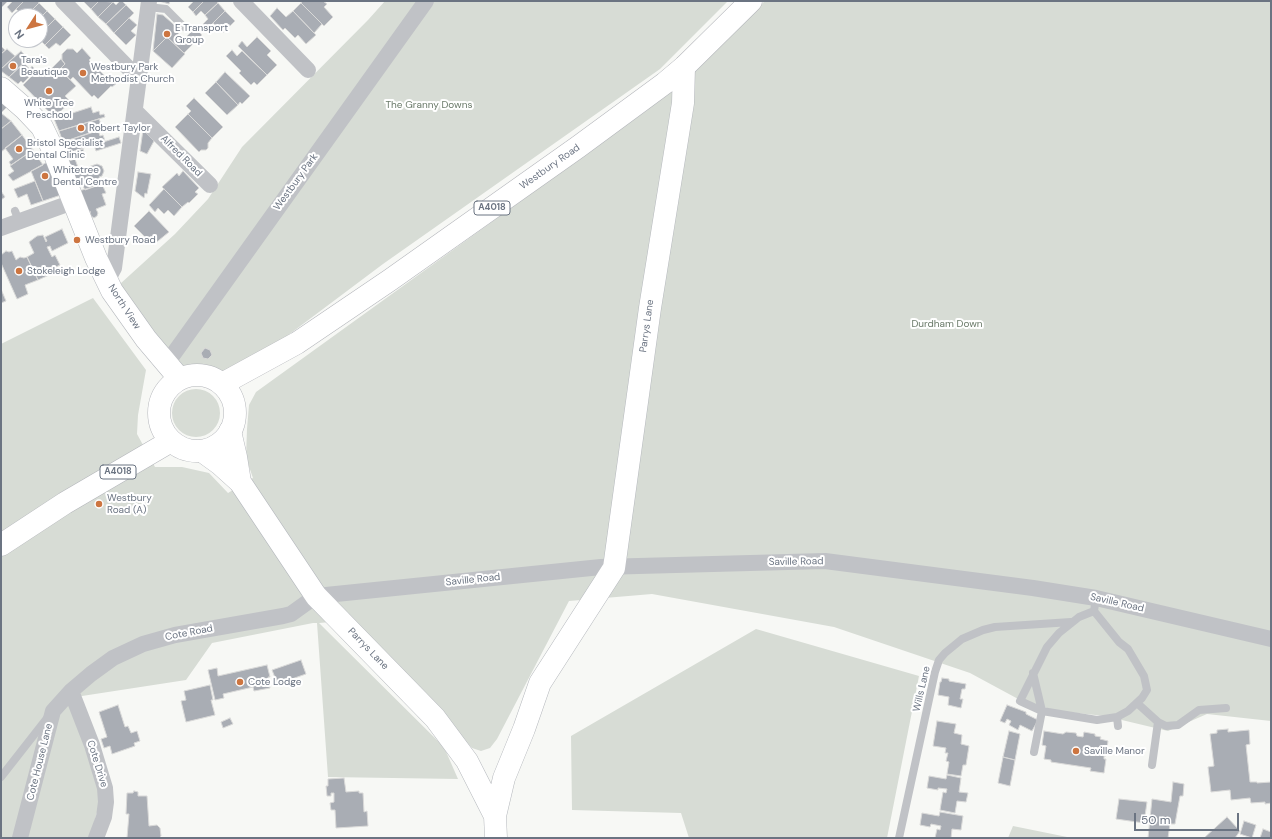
<!DOCTYPE html>
<html>
<head>
<meta charset="utf-8">
<style>
	body { margin:0 }
	#map { position:relative; width:1272px; height:839px; overflow:hidden; background:#f7f8f5; font-family:"DM Sans",sans-serif }
	canvas { display:block }
	.frame { position:absolute; inset:0; border:2px solid #6b7482; pointer-events:none }
	.north { position:absolute; left:8px; top:8px; width:40px; height:40px; box-sizing:border-box; background:#fff; border:1px solid #c4c7cd; border-radius:50%; rotate:234deg; font-size:11px; font-weight:700; line-height:16px; text-align:center; color:#6b7482 }
	.north::after { content:''; display:block; margin:auto; width:14px; height:18px; background:#cd7540; clip-path:polygon(50% 0,100% 100%,50% 72%,0 100%) }
	.scale { position:absolute; left:1134px; top:813px; width:105px; height:18px; box-sizing:border-box; border:2px solid #6b7482; border-top:0; padding-left:5px; font-size:12px; line-height:14px; white-space:nowrap; color:#6b7482; -webkit-text-stroke:3px #fff; paint-order:stroke }
</style>
</head>
<body>
<div id="map">
<canvas width="1272" height="839"></canvas>
<div class="frame"></div>
<div class="north">N</div>
<div class="scale">50 m</div>
</div>
<script>
const c = document.querySelector('canvas').getContext('2d');
c.lineJoin = 'round';
function fill(path, color) { c.fillStyle = color; c.fill(path, 'evenodd'); }
const poly = rows => new Path2D(rows.map(r => 'M' + r).join(''));
function stroke(path, color, width, dash) { c.strokeStyle = color; c.lineWidth = width; c.lineCap = dash ? 'butt' : 'round'; c.setLineDash(dash || []); c.stroke(path); }
function label(font, color, halo, rows, align = 'center') {
  c.font = font + ' "DM Sans",sans-serif'; c.lineWidth = 4; c.setLineDash([]); c.textBaseline = 'middle'; c.strokeStyle = halo; c.fillStyle = color; for (const [text, x, y, turn = 0] of rows) {
    c.save(); c.translate(x, y); c.rotate((+turn || 0) * Math.PI / 180); c.textAlign = isNaN(turn) ? turn : align; if (halo) c.strokeText(text, 0, 0); c.fillText(text, 0, 0); c.restore();
  }
}
fill(poly([
	[385,1,728,1,660,69,383,264,231,378,170,368,120,284,175,234,208,199,242,147,368,20],
	[765,1,1271,1,1271,721,1207,714,1168,731,1105,716,1057,711,1020,700,970,673,834,627,652,594,569,601,497,739,490,748,481,751,472,748,354,620,319,623,444,747,458,779,328,777,317,623,313,623,212,643,186,680,69,698,94,768,100,801,90,838,1,838,1,344,93,298,146,370,138,415,137,434,155,467,182,467,209,473,228,493,253,478,246,458,247,429,249,405,256,392,647,110],
	'172 413a24 24 0 1 1 48 0a24 24 0 1 1-48 0Z',
	[756,629,919,676,887,838,689,838,681,813,572,810,571,736],
	[1013,826,1072,838,1008,838]
]), '#d7dcd5');
const building = poly([
	[1,1,8,1,1,8,1,1],
	[13,1,24,1,12,13,7,7,13,1],
	[24,1,38,1,39,3,28,14,27,13,23,16,21,14,19,16,16,16,14,14,18,11,16,9,24,1],
	[83,1,99,1,91,9,83,1],
	[99,1,113,2,98,17,91,9,99,1],
	[120,1,122,1,126,5,106,24,98,17,113,2,116,5,120,1],
	[159,1,170,1,169,4,159,1],
	[191,1,204,1,193,12,188,7,193,2,191,1],
	[204,1,216,1,218,3,205,15,201,11,196,16,193,12,204,1],
	[303,1,323,1,327,4,324,7,333,17,324,26,301,3,303,1],
	[39,3,47,11,40,18,40,16,29,16,28,14,39,3],
	[218,3,225,11,208,28,203,24,208,19,205,15,218,3],
	[301,3,322,24,314,33,293,11,301,3],
	[126,5,134,13,114,33,106,24,126,5],
	[277,8,286,17,293,11,316,35,306,44,298,35,295,38,285,28,283,30,270,16,277,8],
	[47,11,55,19,44,30,40,26,40,18,47,11],
	[225,11,235,21,223,33,213,23,225,11],
	[157,14,163,15,180,30,178,33,184,39,195,28,202,35,184,53,167,37,153,51,157,14],
	[129,18,137,25,131,31,136,35,126,45,114,33,129,18],
	[55,19,63,27,45,45,40,40,40,38,46,32,44,30,55,19],
	[63,27,71,35,60,46,56,43,49,49,45,45,63,27],
	[167,37,185,54,172,68,153,51,167,37],
	[257,37,271,51,267,55,277,65,267,75,238,46,242,41,247,47,257,37],
	[1,46,5,50,1,54,1,46],
	[82,48,91,58,89,60,109,80,112,78,117,83,112,87,111,86,98,99,94,95,92,97,73,77,70,80,60,69,65,64,62,60,62,54,67,49,73,49,77,53,82,48],
	[7,49,15,56,1,69,1,54,7,49],
	[232,50,237,56,242,51,267,75,257,85,254,82,251,85,239,73,241,71,226,56,232,50],
	[21,51,28,59,9,77,1,71,1,69,21,51],
	[61,59,65,64,60,69,76,86,65,96,71,102,54,117,23,85,35,73,38,77,42,73,45,75,61,59],
	[24,63,30,69,32,66,36,70,23,83,21,81,18,84,9,77,24,63],
	[225,72,250,96,242,104,240,102,238,105,216,82,225,72],
	[216,82,238,105,227,115,205,93,216,82],
	[1,95,11,103,1,113,1,95],
	[194,98,223,127,212,138,188,114,191,111,186,106,194,98],
	[91,107,93,113,99,111,100,115,104,114,105,117,59,131,54,119,91,107],
	[1,113,11,121,1,129,1,113],
	[188,114,212,138,208,143,208,148,206,150,201,150,199,152,175,127,188,114],
	[99,119,101,124,95,126,97,131,63,142,59,131,99,119],
	[11,121,22,135,1,152,1,129,11,121],
	[98,130,100,136,103,135,105,141,68,153,63,142,98,130],
	[143,130,154,141,147,154,140,151,143,130],
	[22,135,33,150,11,165,9,162,13,159,5,148,22,135],
	[119,137,121,143,96,151,94,145,119,137],
	[83,149,85,155,74,159,72,152,83,149],
	[33,150,43,165,13,181,8,175,14,171,10,166,33,150],
	[75,159,79,170,97,164,102,166,104,171,102,176,99,177,102,184,85,190,82,184,77,187,69,161,75,159],
	[51,160,64,194,43,201,31,171,51,160],
	[183,171,199,188,195,192,198,194,189,203,188,202,182,207,162,187,177,173,179,176,183,171],
	[138,172,151,174,147,194,145,193,144,198,135,191,138,172],
	[35,181,43,201,31,205,27,194,18,198,14,189,35,181],
	[102,184,106,193,102,194,106,205,96,209,98,213,97,216,94,218,91,216,90,211,87,212,79,191,102,184],
	[164,189,182,207,174,216,168,210,164,214,158,208,155,212,149,205,164,189],
	[1,191,5,197,1,200,1,191],
	[149,211,169,232,153,245,134,226,149,211],
	[62,229,68,243,52,251,50,246,47,247,52,257,55,255,60,265,56,267,58,271,38,280,27,257,34,253,29,242,37,236,43,235,46,242,47,241,45,237,62,229],
	[6,251,9,252,12,251,16,260,20,257,24,258,27,257,38,280,25,285,28,294,17,299,1,263,1,255,6,251],
	[1,289,6,301,1,303,1,289],
	[205,348,210,350,212,355,208,359,203,358,201,353,205,348],
	[301,660,306,674,286,681,286,683,278,685,272,670,301,660],
	[267,665,270,677,268,677,270,688,254,691,253,687,223,694,224,698,215,700,208,670,217,668,218,676,267,665],
	[942,678,949,679,949,681,966,684,965,689,962,689,960,699,963,699,961,708,948,705,949,697,938,695,940,682,941,682,942,678],
	[210,685,213,700,211,700,215,715,186,722,181,701,186,700,184,691,210,685],
	[118,705,125,727,128,726,131,733,137,731,140,741,134,743,135,746,112,754,110,746,104,748,101,739,107,737,99,712,118,705],
	[1007,705,1026,712,1026,714,1038,720,1032,731,1020,725,1018,730,1009,725,1011,721,1007,719,1005,723,1000,721,1007,705],
	[230,718,233,724,223,728,221,722,230,718],
	[937,721,956,724,954,733,962,735,961,744,969,746,966,765,963,765,961,776,947,774,949,762,946,761,948,753,945,753,946,748,933,746,937,721],
	[1228,729,1228,732,1249,730,1250,744,1246,745,1250,782,1257,782,1257,783,1271,782,1271,803,1265,804,1265,802,1251,803,1250,798,1231,800,1230,790,1211,792,1208,767,1214,766,1210,734,1217,733,1217,730,1228,729],
	[1009,731,1020,734,1015,760,1003,757,1009,731],
	[1044,731,1063,734,1066,732,1076,733,1077,736,1083,737,1084,732,1095,734,1095,736,1101,737,1100,739,1108,741,1106,756,1104,756,1104,759,1106,759,1104,773,1090,771,1091,768,1051,762,1051,760,1044,759,1046,746,1042,745,1044,731],
	[1003,757,1015,760,1010,786,998,783,1003,757],
	[947,775,961,778,959,792,968,793,966,802,957,801,955,813,940,810,943,792,946,793,947,789,938,788,938,790,927,788,929,776,946,779,947,775],
	[344,778,346,792,359,791,359,793,363,793,364,812,367,811,368,826,336,828,335,810,331,810,330,803,334,802,334,793,331,793,331,796,327,796,326,786,328,786,328,779,344,778],
	[1173,782,1184,784,1183,796,1180,796,1175,824,1170,824,1168,838,1148,838,1152,799,1171,802,1173,782],
	[134,791,138,792,138,796,147,796,149,826,157,825,160,828,161,836,159,838,127,838,129,814,126,814,127,793,133,793,134,791],
	[1119,799,1147,802,1144,823,1116,819,1119,799],
	[940,812,963,816,961,830,952,829,951,838,935,838,937,829,940,830,941,826,931,824,930,827,920,825,922,813,939,816,940,812],
	[1227,817,1240,831,1235,838,1204,838,1227,817],
	[1244,821,1256,825,1252,838,1240,834,1244,821],
	[1263,829,1271,832,1271,838,1260,838,1263,829]
]);
fill(building, '#a9adb4');
stroke(building, '#d9d9d8', 1);
const secondary = poly([
	[1,88,25,109,42,127,53,150,96,258,112,291,146,339,179,378],
	[230,431,236,457,240,482],
	[202,451,220,464,240,482,316,596,435,718,467,761,495,816],
	[496,838,495,816,504,778,524,729,540,683,614,568,650,308,683,103,684,67]
]);
const primary = poly([
	'159 413a38 38 0 1 1 76 0a38 38 0 1 1-76 0Z',
	[222,384,297,343,390,280,578,147,665,83,684,67,751,1],
	[1,545,65,503,171,441]
]);
stroke(secondary, '#b5b8bd', 23);
stroke(primary, '#b4b6bb', 23);
stroke(poly([
	[148,7,166,9,184,27],
	[15,211,19,221],
	[1094,611,1079,617,1059,633,1047,647,1020,701,1042,711,1097,720,1117,717,1128,711,1142,698,1147,690,1144,676,1128,649,1119,642,1094,611,1096,598],
	[1033,673,1042,711,1034,752],
	[1137,703,1158,722,1166,726,1178,725,1199,710,1226,708],
	[1117,717,1118,726],
	[1152,765,1158,722],
	[1,777,48,717],
	[899,838,935,672,939,660,945,653,962,639,983,630,995,627,1071,622]
]), '#c0c2c6', 8);
stroke(poly([
	[63,1,139,79],
	[241,1,308,70],
	[135,111,210,185],
	[1,228,73,202],
	[107,281,114,268,149,1],
	[167,363,426,1],
	[71,691,92,745,105,788,106,802,104,817,96,838],
	[20,838,53,711,71,691,91,674,113,658,143,644,175,635,283,616,291,614,316,596,601,567,825,561,1033,588,1096,598,1271,639]
]), '#c0c2c6', 16);
stroke(secondary, '#fff', 22);
stroke(primary, '#fff', 22);
for (const [x, y, r, color] of [
	[167,34,4,"#cd7540"],
	[13,66,4,"#cd7540"],
	[83,73,4,"#cd7540"],
	[49,91,4,"#cd7540"],
	[81,128,4,"#cd7540"],
	[19,149,4,"#cd7540"],
	[45,176,4,"#cd7540"],
	[77,240,4,"#cd7540"],
	[19,271,4,"#cd7540"],
	[99,504,4,"#cd7540"],
	[240,682,4,"#cd7540"],
	[1076,751,4,"#cd7540"]
]) { const dot = new Path2D(); dot.arc(x, y, r, 0, 2 * Math.PI); c.fillStyle = color; c.fill(dot); stroke(dot, '#fff', 1.5); }
for (const [x, y, w] of [
	[492,208,36],
	[118,472,36]
]) { const box = new Path2D(); box.roundRect(x - w / 2, y - 7, w, 14, 3); c.fillStyle = '#fff'; c.fill(box); stroke(box, '#6b7482', 1); }
label('bold 9px', '#6b7482', null, [
	["A4018",492,208],
	["A4018",118,472]
]);
label('10px', '#6b7482', '#fff', [
	["E Transport",175,28],
	["Group",175,40],
	["Tara's",21,60],
	["Beautique",21,72],
	["Westbury Park",91,67],
	["Methodist Church",91,79],
	["White Tree",49,103,"center"],
	["Preschool",49,115,"center"],
	["Robert Taylor",89,128],
	["Bristol Specialist",27,143],
	["Dental Clinic",27,155],
	["Whitetree",53,170],
	["Dental Centre",53,182],
	["Westbury Road",85,240],
	["Stokeleigh Lodge",27,271],
	["Westbury",107,498],
	["Road (A)",107,510],
	["Cote Lodge",248,682],
	["Saville Manor",1084,751]
], 'left');
label('10px', '#6a7a69', '#fff', [
	["The Granny Downs",429,105],
	["Durdham Down",947,324]
]);
label('10px', '#6b7482', '#fff', [
	["Alfred Road",181,156,45],
	["Westbury Road",550,167,-35],
	["Westbury Park",296,182,-54],
	["North View",124,307,57],
	["Parrys Lane",647,326,-82],
	["Saville Road",796,562,-1],
	["Saville Road",473,580,-6],
	["Saville Road",1117,603,13],
	["Cote Road",189,633,-11],
	["Parrys Lane",368,649,46],
	["Wills Lane",922,689,-77],
	["Cote House Lane",40,762,-76],
	["Cote Drive",97,764,73]
]);
</script>
</body>
</html>
